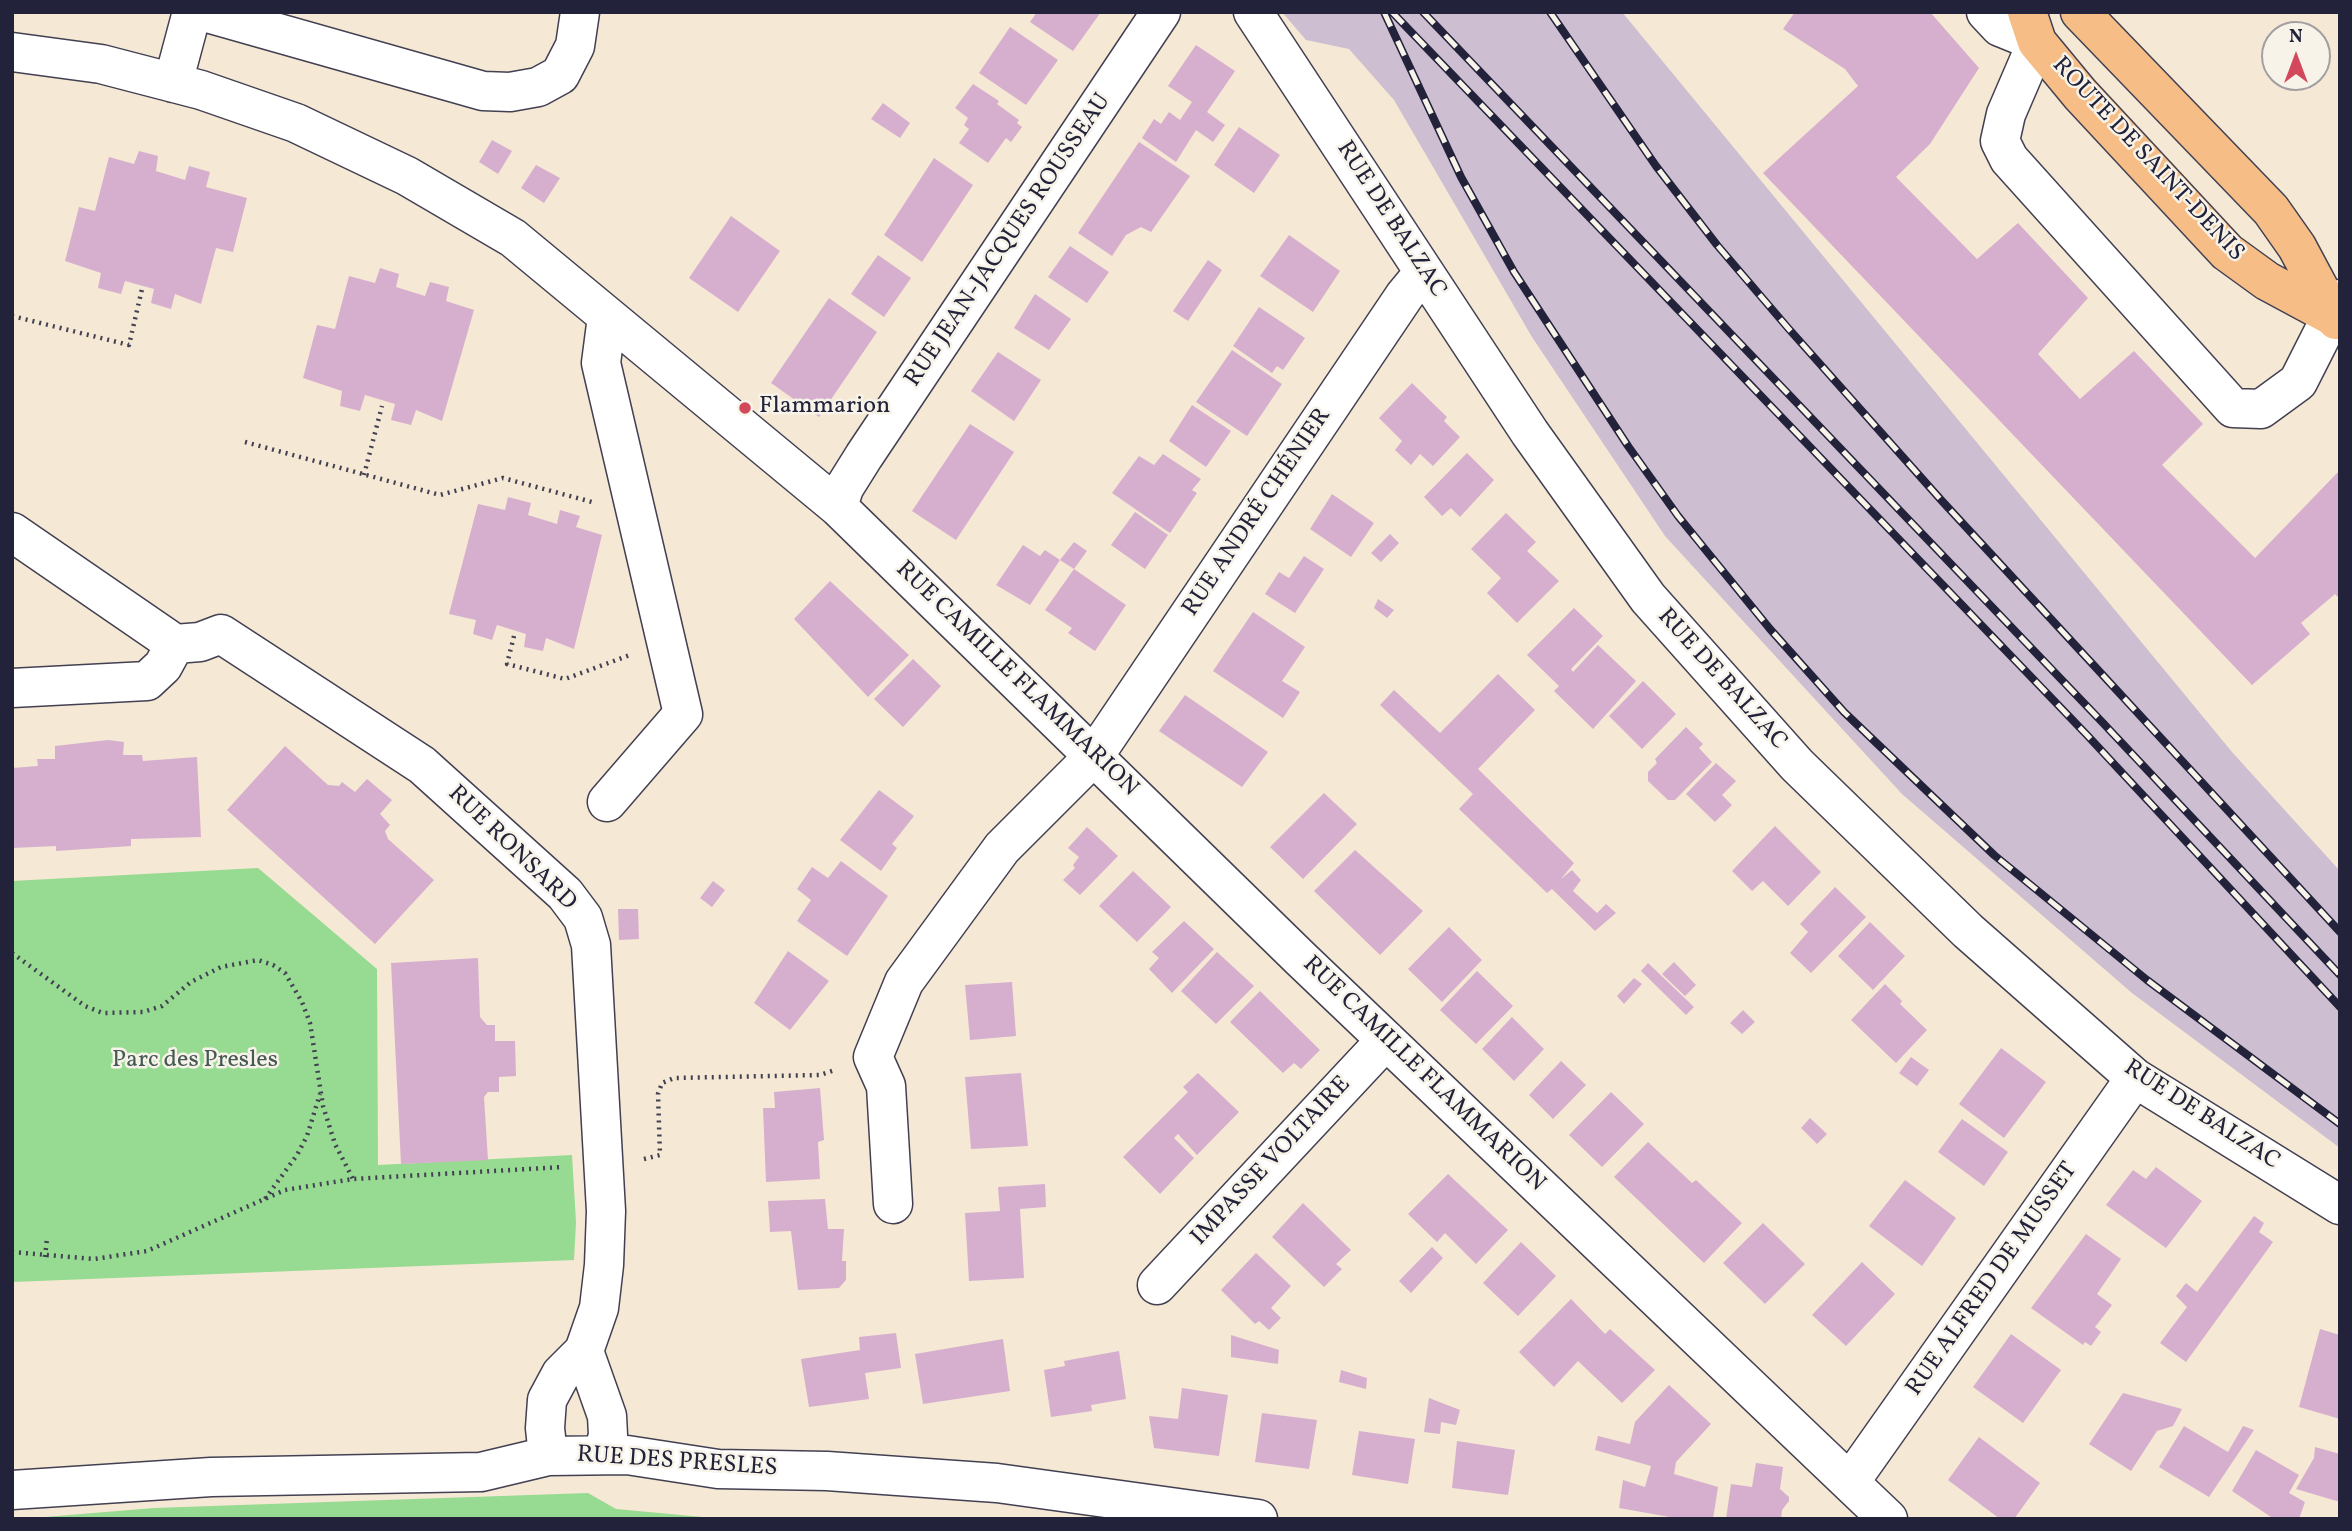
<!DOCTYPE html>
<html>
<head>
<meta charset="utf-8">
<style>
	body { margin:0 }
	#map { position:relative; width:2352px; height:1531px; overflow:hidden; background:#f5e8d4; font-family:Vollkorn,serif }
	canvas { display:block }
	.frame { position:absolute; inset:0; border:14px solid #22223b; pointer-events:none }
	.north { position:absolute; left:2261px; top:21px; width:70px; height:70px; box-sizing:border-box; background:#f7f3e8; border:2px solid #a29fa3; border-radius:50%; rotate:0deg; font-size:19px; font-weight:700; line-height:28px; text-align:center; color:#22223b }
	.north::after { content:''; display:block; margin:auto; width:24px; height:32px; background:#d1495b; clip-path:polygon(50% 0,100% 100%,50% 72%,0 100%) }
</style>
</head>
<body>
<div id="map">
<canvas width="2352" height="1531"></canvas>
<div class="frame"></div>
<div class="north">N</div>
</div>
<script>
const c = document.querySelector('canvas').getContext('2d');
c.lineJoin = 'round';
function fill(path, color) { c.fillStyle = color; c.fill(path, 'evenodd'); }
const poly = rows => new Path2D(rows.map(r => 'M' + r).join(''));
function stroke(path, color, width, dash) { c.strokeStyle = color; c.lineWidth = width; c.lineCap = dash ? 'butt' : 'round'; c.setLineDash(dash || []); c.stroke(path); }
function label(font, color, halo, rows, align = 'center') {
  c.font = font + ' Vollkorn,serif'; c.lineWidth = 5; c.setLineDash([]); c.textBaseline = 'middle'; c.strokeStyle = halo; c.fillStyle = color; for (const [text, x, y, turn = 0] of rows) {
    c.save(); c.translate(x, y); c.rotate((+turn || 0) * Math.PI / 180); c.textAlign = isNaN(turn) ? turn : align; if (halo) c.strokeText(text, 0, 0); c.fillText(text, 0, 0); c.restore();
  }
}
fill(poly([
	[1282,12,1622,12,2232,752,2340,871,2340,1148,2132,993,1902,794,1665,536,1532,337,1394,100,1349,49,1306,40]
]), '#cebed1');
fill(poly([
	[258,868,377,969,378,1165,572,1155,576,1222,574,1260,12,1282,12,881],
	[588,1493,616,1509,724,1519,21,1519,154,1508]
]), '#97da91');
fill(poly([
	[1037,12,1101,12,1073,51,1030,22],
	[1795,12,1930,12,1979,68,1930,144,1896,177,1977,259,2018,223,2088,298,2038,354,2080,399,2134,351,2203,424,2162,465,2255,558,2340,470,2340,599,2335,594,2301,623,2310,634,2252,685,1763,173,1858,86,1845,69,1783,29],
	[1010,27,1058,60,1026,105,979,73],
	[1196,45,1235,71,1207,112,1225,125,1213,142,1196,130,1176,162,1142,138,1154,119,1161,124,1169,112,1180,120,1192,102,1168,86],
	[973,84,999,101,997,104,1019,120,1017,123,1022,127,1011,142,1006,138,988,163,959,143,969,129,964,125,968,118,955,108],
	[883,103,910,123,900,138,871,119],
	[1239,127,1280,155,1254,193,1214,165],
	[492,140,512,151,498,174,479,162],
	[1139,142,1190,176,1151,232,1141,227,1126,235,1112,256,1078,233],
	[139,151,158,156,156,171,185,180,189,166,210,172,206,187,247,198,233,252,216,248,201,304,175,294,171,309,151,303,154,289,125,281,121,294,98,288,101,273,65,261,79,207,95,211,109,157,134,164],
	[934,158,973,185,922,262,884,235],
	[536,165,560,178,544,203,521,188],
	[731,216,780,251,738,312,689,278],
	[1289,235,1340,271,1313,312,1260,276],
	[1070,246,1109,272,1087,303,1048,277],
	[878,255,911,278,884,317,851,294],
	[1208,260,1222,270,1188,321,1173,311],
	[380,268,399,274,396,287,425,296,430,282,449,287,446,301,474,310,442,421,416,410,411,425,391,420,395,404,365,395,360,411,340,406,342,391,303,378,317,325,335,329,349,276,375,283],
	[1035,294,1071,319,1049,350,1014,328],
	[829,298,877,332,819,417,771,383],
	[1259,307,1305,338,1283,370,1277,366,1272,373,1233,346],
	[1232,350,1282,384,1247,436,1196,402],
	[998,352,1041,380,1014,421,971,391],
	[1412,383,1447,417,1444,421,1460,437,1433,466,1420,454,1411,465,1395,450,1402,441,1379,418],
	[1192,405,1231,431,1206,467,1169,441],
	[970,424,1014,452,956,540,912,511],
	[1467,453,1494,480,1460,517,1451,508,1442,516,1424,497],
	[1163,454,1201,479,1192,490,1197,493,1170,533,1112,493,1139,456,1154,465],
	[1332,494,1374,523,1351,557,1310,529],
	[508,497,531,503,528,515,557,524,560,510,580,516,576,527,602,535,574,649,546,638,543,651,524,647,526,634,497,625,492,640,473,634,476,620,449,614,478,504,505,510],
	[1135,512,1168,535,1145,569,1111,545],
	[1506,513,1536,542,1527,551,1559,581,1517,623,1487,593,1501,578,1471,549],
	[1390,534,1399,543,1381,562,1371,553],
	[1074,542,1087,551,1074,569,1060,560,1030,605,996,585,1023,545,1040,556,1045,550,1060,560],
	[1304,556,1324,569,1295,613,1265,594,1279,572,1289,578],
	[1074,569,1126,605,1095,651,1068,633,1072,628,1045,610],
	[830,581,909,655,868,697,794,619],
	[1378,599,1394,610,1387,618,1374,608],
	[1574,608,1603,636,1571,669,1573,672,1598,645,1636,681,1593,729,1554,691,1559,686,1527,655],
	[1253,612,1305,647,1282,681,1300,692,1283,718,1213,671],
	[913,659,941,686,903,727,874,699],
	[1498,674,1535,710,1478,769,1574,863,1561,879,1572,870,1581,880,1573,891,1597,913,1606,904,1616,913,1595,931,1552,889,1547,893,1459,809,1473,794,1380,705,1394,690,1440,733],
	[1643,681,1676,714,1642,749,1609,716],
	[1185,695,1268,752,1242,787,1159,731],
	[1686,727,1703,744,1699,748,1712,762,1675,800,1668,800,1648,781,1648,772,1657,763,1655,759],
	[108,740,124,742,123,755,142,755,143,761,197,757,201,837,131,839,131,846,56,851,56,846,12,848,12,768,38,766,37,759,55,759,55,746],
	[285,746,328,785,339,786,342,782,355,792,367,779,392,800,380,814,390,825,385,831,388,839,434,880,375,944,227,810],
	[1716,763,1736,781,1722,795,1732,805,1715,822,1686,794],
	[879,790,914,816,892,844,897,848,881,871,840,840],
	[1324,793,1357,824,1303,879,1270,847],
	[1775,826,1821,872,1788,906,1763,881,1752,891,1732,871],
	[1087,827,1118,856,1080,895,1063,880,1075,868,1073,865,1079,857,1068,848],
	[1355,850,1423,911,1380,955,1314,891],
	[841,861,888,896,847,956,797,921,811,900,797,889,812,867,828,878],
	[1133,871,1171,907,1137,942,1099,906],
	[713,881,725,890,712,907,700,898],
	[1835,887,1866,917,1811,973,1790,953,1808,932,1800,924],
	[618,909,638,909,639,939,619,940],
	[1184,921,1214,949,1172,993,1149,969,1159,958,1152,952],
	[1870,922,1905,956,1873,990,1838,956],
	[1449,927,1482,960,1442,1002,1408,969],
	[788,951,829,981,790,1030,754,1003],
	[1217,952,1254,986,1216,1024,1181,991],
	[478,958,480,1017,487,1025,495,1025,495,1041,515,1041,516,1076,499,1077,499,1092,488,1092,484,1097,488,1160,401,1164,391,963],
	[1674,962,1696,985,1685,996,1662,974],
	[1648,963,1694,1007,1686,1015,1641,971],
	[1477,971,1513,1006,1476,1044,1440,1010],
	[1634,978,1642,984,1624,1004,1617,996],
	[1012,982,1016,1036,970,1040,965,985],
	[1885,984,1902,1001,1900,1004,1927,1030,1896,1063,1851,1020],
	[1260,991,1320,1050,1301,1069,1294,1063,1283,1073,1230,1022],
	[1743,1010,1755,1022,1742,1034,1730,1023],
	[1512,1017,1544,1049,1514,1081,1482,1049],
	[2001,1048,2046,1082,2004,1138,1959,1104],
	[1911,1057,1929,1070,1917,1086,1899,1073],
	[1561,1061,1586,1085,1553,1119,1529,1095],
	[1021,1073,1028,1146,971,1149,965,1077],
	[1198,1073,1239,1112,1197,1155,1178,1134,1174,1138,1194,1158,1160,1194,1123,1157,1188,1092,1183,1087],
	[820,1088,824,1140,818,1142,820,1179,766,1182,763,1108,775,1108,774,1092],
	[1611,1092,1644,1124,1602,1167,1569,1135],
	[1810,1118,1827,1134,1817,1144,1801,1128],
	[1962,1119,2008,1152,1984,1186,1938,1152],
	[1648,1142,1692,1183,1696,1180,1742,1223,1704,1263,1614,1177],
	[2156,1167,2202,1201,2166,1248,2106,1205,2133,1170,2146,1179],
	[1448,1174,1508,1230,1476,1264,1445,1233,1437,1242,1408,1214],
	[1905,1180,1956,1218,1922,1266,1869,1226],
	[1045,1184,1046,1207,1020,1209,1024,1278,969,1281,965,1213,1000,1211,998,1187],
	[825,1199,828,1229,844,1229,842,1261,846,1261,846,1280,839,1288,798,1290,791,1231,770,1232,768,1201],
	[1303,1203,1351,1250,1336,1264,1342,1269,1324,1287,1272,1237],
	[2254,1216,2264,1223,2259,1232,2273,1242,2186,1362,2160,1343,2187,1307,2176,1296,2186,1283,2197,1292],
	[1763,1223,1805,1264,1765,1304,1723,1263],
	[2086,1234,2121,1259,2097,1294,2112,1305,2095,1327,2101,1332,2091,1346,2085,1342,2083,1345,2031,1308],
	[1521,1242,1556,1276,1518,1316,1483,1283],
	[1432,1247,1443,1258,1411,1293,1399,1281],
	[1256,1253,1291,1286,1271,1308,1281,1318,1269,1330,1259,1321,1255,1324,1221,1290],
	[1862,1262,1895,1294,1846,1346,1812,1315],
	[1571,1299,1605,1334,1610,1329,1655,1370,1622,1403,1578,1361,1554,1387,1519,1352],
	[2320,1329,2340,1335,2340,1419,2299,1407],
	[896,1333,901,1368,865,1373,869,1399,809,1407,801,1359,860,1350,859,1337],
	[2011,1334,2061,1370,2023,1423,1973,1387],
	[1231,1335,1279,1350,1278,1364,1231,1357],
	[1003,1339,1010,1391,923,1404,915,1354],
	[1119,1351,1126,1399,1091,1405,1092,1411,1051,1417,1044,1370,1065,1366,1064,1361],
	[1341,1370,1367,1378,1366,1389,1339,1382],
	[1669,1385,1711,1424,1676,1462,1674,1474,1718,1487,1713,1519,1681,1519,1619,1508,1623,1480,1645,1487,1651,1466,1595,1450,1598,1436,1630,1444,1635,1422],
	[1182,1388,1228,1395,1219,1456,1154,1448,1149,1416,1178,1419],
	[2123,1393,2182,1409,2173,1426,2157,1431,2131,1471,2089,1444],
	[1429,1398,1460,1410,1456,1425,1441,1422,1440,1434,1424,1432],
	[1262,1413,1317,1420,1309,1469,1255,1462],
	[2184,1426,2228,1452,2243,1426,2254,1430,2209,1497,2159,1467],
	[1359,1431,1415,1439,1408,1484,1352,1475],
	[1979,1437,2040,1483,2014,1519,2000,1519,1948,1480],
	[1457,1441,1515,1450,1508,1495,1452,1488],
	[2315,1447,2340,1454,2340,1502,2296,1489,2314,1458],
	[2256,1450,2299,1475,2289,1493,2305,1502,2299,1519,2274,1519,2232,1491],
	[1756,1463,1783,1467,1780,1489,1789,1497,1789,1501,1782,1510,1781,1519,1726,1519,1731,1484,1752,1487]
]), '#d7afce');
const minor = poly([
	[204,12,483,91,510,92,538,87,560,75,575,46,580,12],
	[1253,12,1530,433,1648,598,1797,765,1968,931,2135,1078,2340,1205],
	[1986,12,2000,27,2037,42,2006,114,2000,141,2009,159,2233,408,2261,409,2298,382,2340,299],
	[12,52,101,64,201,90,296,123,407,176,513,238,838,507,1301,959,1888,1519],
	[173,83,192,12],
	[607,317,601,363,683,714,607,802],
	[838,507,844,488,864,456,1161,12],
	[12,532,175,644,200,642,221,634,422,765,565,894,583,918,591,945,606,1211,604,1265,599,1308,584,1351,561,1374,547,1400,545,1428,548,1456],
	[12,688,147,681,163,666,175,644],
	[893,1204,886,1086,873,1057,904,982,1002,848,1094,756,1405,295,1424,272],
	[1157,1285,1386,1040],
	[584,1351,607,1416,608,1435,603,1455],
	[1850,1482,2135,1078],
	[12,1490,211,1477,481,1472,548,1456,627,1455,718,1469,827,1471,997,1483,1258,1519]
]);
const major = poly([
	[2027,12,2037,42,2080,94,2227,252,2267,281,2332,316],
	[2080,12,2271,210,2297,247,2336,320]
]);
stroke(minor, '#424052', 41);
stroke(major, '#424052', 41);
stroke(poly([
	[12,316,129,345,142,289],
	[245,442,440,495,503,478,592,502],
	[364,475,382,406],
	[514,636,507,664,565,679,630,655],
	[12,953,85,1006,103,1013,143,1012,162,1006,191,982,221,967,258,960,273,965,285,973,302,1002,310,1023,323,1106,335,1144,353,1179],
	[644,1159,660,1155,658,1094,662,1083,674,1078,820,1075,835,1070],
	[265,1199,297,1155,307,1136,320,1094],
	[12,1252,94,1259,147,1251,285,1190,353,1179,563,1167],
	[45,1257,47,1238]
]), '#424052', 4.5, [2, 5]);
stroke(minor, '#fff', 38);
stroke(major, '#f6be86', 38);
const rail = poly([
	[1384,12,1461,177,1514,272,1628,446,1678,516,1770,629,1844,712,1994,855,2147,980,2340,1124],
	[1392,12,2086,734,2340,1007],
	[1423,12,2103,723,2340,975],
	[1550,12,1656,166,1717,245,1788,328,1942,501,2340,932]
]);
stroke(rail, '#22223b', 8);
stroke(rail, '#f7f3e8', 5, [16]);
for (const [x, y, r, color] of [
	[745,408,7,"#d1495b"]
]) { const dot = new Path2D(); dot.arc(x, y, r, 0, 2 * Math.PI); c.fillStyle = color; c.fill(dot); stroke(dot, '#f7f3e8', 2.5); }
label('24px', '#22223b', '#f7f3e8', [
	["ROUTE DE SAINT-DENIS",2147,160,47],
	["RUE DE BALZAC",1390,220,57],
	["RUE JEAN-JACQUES ROUSSEAU",1009,241,-56],
	["RUE ANDRÉ CHÉNIER",1258,513,-56],
	["RUE CAMILLE FLAMMARION",1016,680,44],
	["RUE DE BALZAC",1721,680,48],
	["RUE RONSARD",511,849,44],
	["RUE CAMILLE FLAMMARION",1423,1075,44],
	["RUE DE BALZAC",2201,1116,33],
	["IMPASSE VOLTAIRE",1272,1162,-47],
	["RUE ALFRED DE MUSSET",1993,1280,-55],
	["RUE DES PRESLES",677,1463,4]
]);
label('24px', '#22223b', '#f7f3e8', [
	["Flammarion",759,408]
], 'left');
label('24px', '#455955', '#f7f3e8', [
	["Parc des Presles",195,1062]
]);
</script>
</body>
</html>
